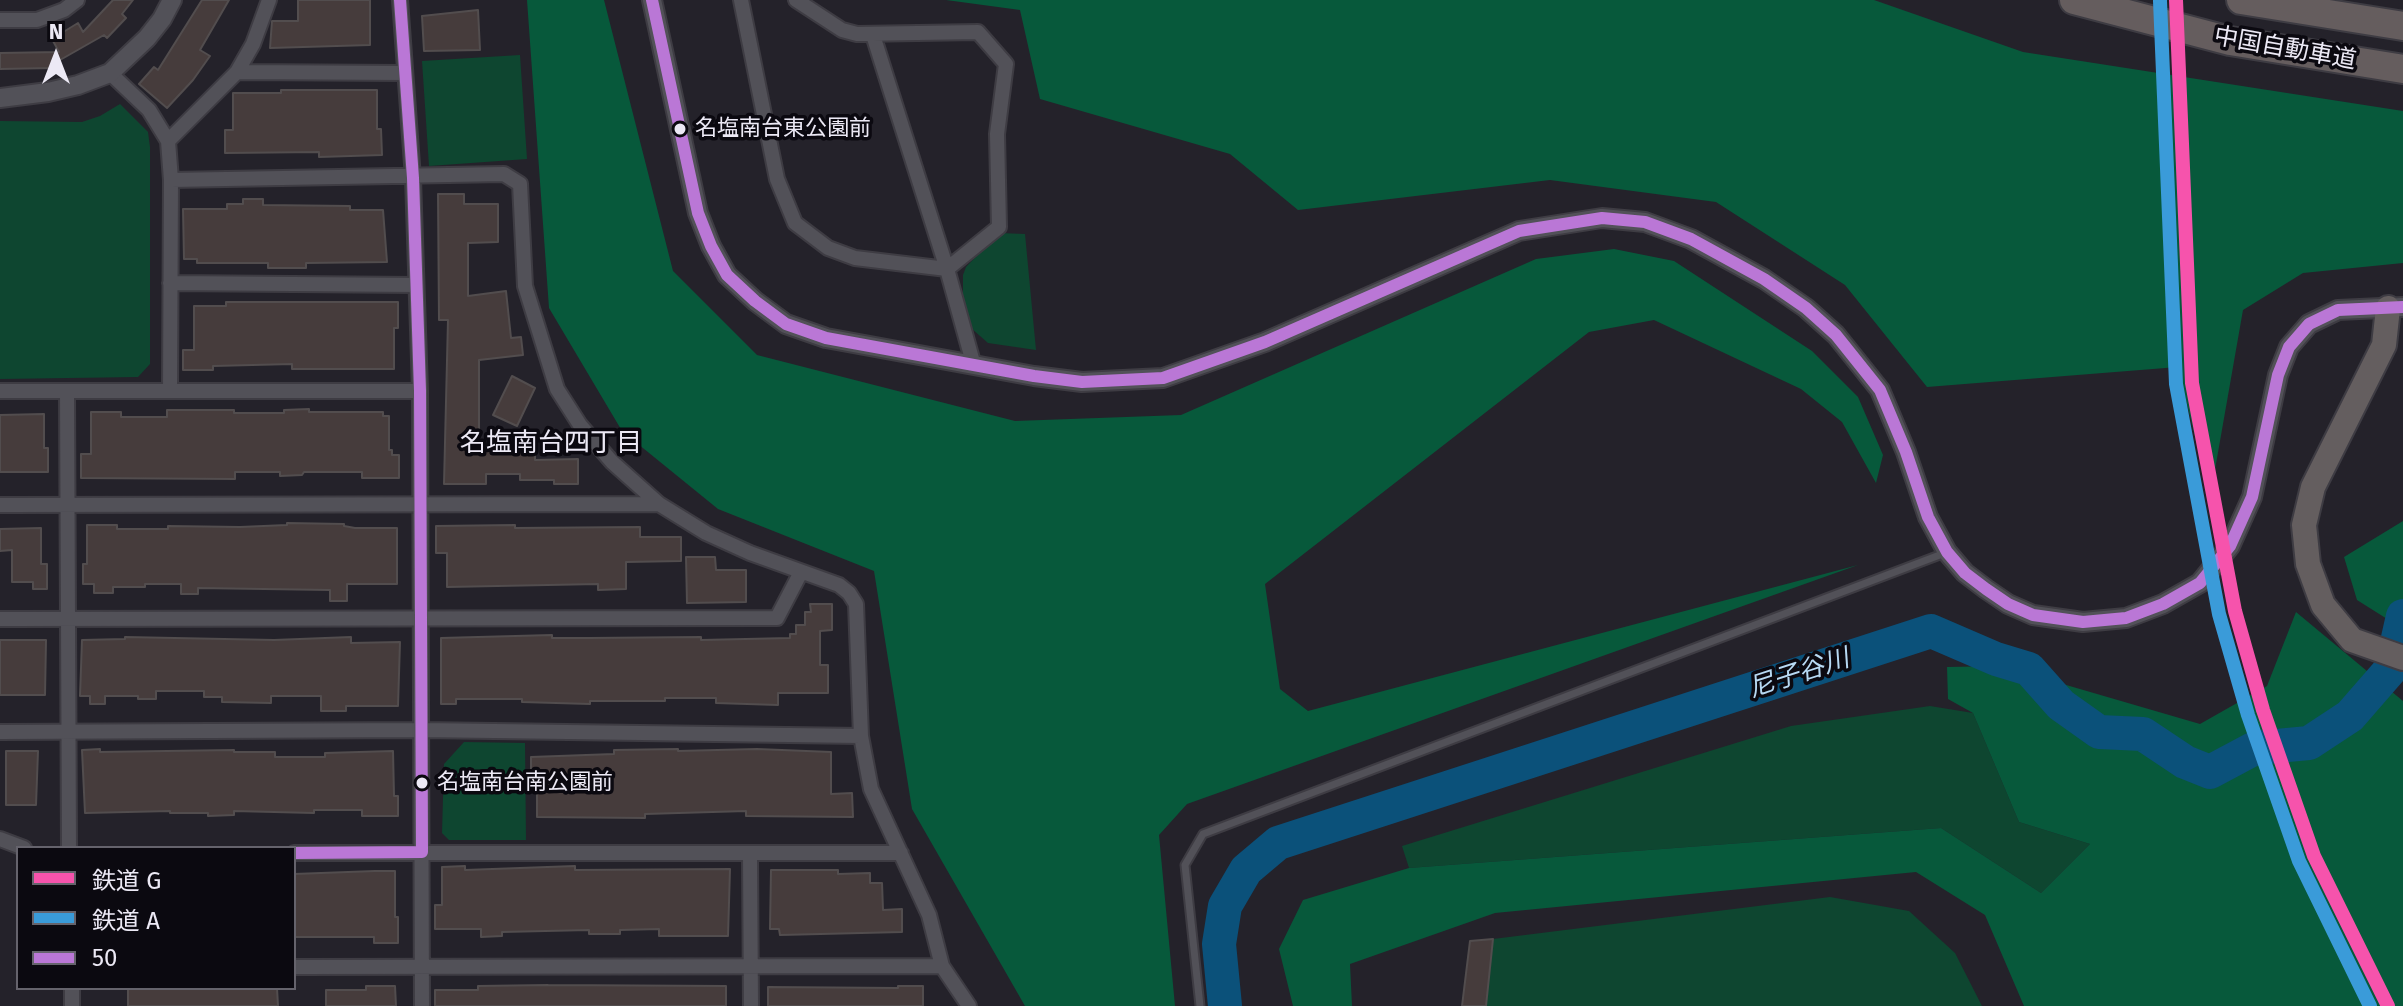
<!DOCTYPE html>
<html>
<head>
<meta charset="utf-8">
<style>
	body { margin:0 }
	#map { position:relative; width:2403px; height:1006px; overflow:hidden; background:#24222a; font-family:"Fira Sans","Noto Sans JP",sans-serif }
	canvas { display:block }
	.legend { position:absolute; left:16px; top:846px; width:280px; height:144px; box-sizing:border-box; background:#0b0910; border:2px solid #65636c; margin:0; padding:10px 14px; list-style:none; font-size:24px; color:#ece9f5 }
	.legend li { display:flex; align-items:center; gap:16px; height:40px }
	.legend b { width:40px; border:2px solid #65636c }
	.north { position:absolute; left:16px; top:16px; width:80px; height:80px; -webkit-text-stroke:6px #0b0910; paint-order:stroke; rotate:0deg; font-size:22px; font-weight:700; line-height:32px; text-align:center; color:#ece9f5 }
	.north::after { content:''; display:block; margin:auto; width:28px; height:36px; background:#ece9f5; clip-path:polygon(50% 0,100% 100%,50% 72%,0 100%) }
</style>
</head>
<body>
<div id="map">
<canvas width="2403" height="1006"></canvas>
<ul class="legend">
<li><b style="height:10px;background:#f653ac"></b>鉄道 G</li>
<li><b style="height:10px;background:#3a9bd9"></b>鉄道 A</li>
<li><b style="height:10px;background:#ba77d6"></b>50</li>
</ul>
<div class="north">N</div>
</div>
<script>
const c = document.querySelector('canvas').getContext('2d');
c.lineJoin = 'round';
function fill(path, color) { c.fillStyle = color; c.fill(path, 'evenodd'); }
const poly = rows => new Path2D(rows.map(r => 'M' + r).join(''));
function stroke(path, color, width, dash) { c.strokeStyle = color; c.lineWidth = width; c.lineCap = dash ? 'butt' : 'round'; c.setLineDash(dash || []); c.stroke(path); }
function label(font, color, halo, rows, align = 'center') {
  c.font = font + ' "Fira Sans","Noto Sans JP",sans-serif'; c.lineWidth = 7; c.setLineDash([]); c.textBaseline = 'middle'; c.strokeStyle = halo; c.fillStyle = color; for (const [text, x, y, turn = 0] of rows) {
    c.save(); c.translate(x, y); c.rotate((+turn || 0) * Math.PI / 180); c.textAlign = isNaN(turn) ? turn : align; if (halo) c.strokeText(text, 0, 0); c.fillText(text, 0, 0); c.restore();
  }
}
fill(poly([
	[520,55,527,159,429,166,422,61],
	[120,104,148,132,150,147,150,364,138,377,0,379,0,121,82,122,100,116],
	[999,233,1025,234,1036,350,988,343,971,328,963,295,963,275,966,267],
	[1930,706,1973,713,2019,822,2090,844,2041,893,1941,828,1409,868,1402,846,1791,726],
	[464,742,525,743,526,840,449,840,442,833,444,764],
	[1830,897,1909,911,1955,953,1982,1006,1486,1006,1493,939]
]), '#0e4630');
fill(poly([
	[527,0,604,0,673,271,757,355,1015,421,1181,415,1536,259,1614,249,1674,261,1812,351,1858,397,1883,455,1876,483,1842,422,1801,389,1654,320,1589,332,1265,584,1280,689,1308,711,1858,565,1187,804,1159,835,1175,1006,1025,1006,912,809,874,571,718,509,622,431,549,308],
	[946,0,1874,0,2023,52,2403,111,2403,263,2303,273,2243,310,2210,498,2178,367,1927,387,1845,285,1716,202,1550,180,1298,210,1230,154,1040,99,1020,10],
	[2403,521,2403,629,2357,600,2344,557],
	[2296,612,2403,701,2403,1006,2024,1006,1985,915,1916,872,1495,913,1350,964,1352,1006,1293,1006,1279,949,1303,900,1409,868,1941,828,2041,893,2090,844,2019,822,1973,713,1948,699,1947,667,2001,666,2200,724,2267,686]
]), '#07593b');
stroke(poly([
	[1225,1006,1219,944,1225,906,1246,870,1278,843,1931,631,1996,659,2029,669,2061,705,2099,732,2143,734,2185,762,2210,772,2255,748,2309,743,2350,716,2391,669,2403,616]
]), '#0b517a', 34);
const building = poly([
	[113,0,133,0,122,14,126,18,107,38,104,35,53,64,53,68,0,69,0,53,59,52,52,39,78,23,83,32,113,0],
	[202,0,229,0,200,50,210,56,193,80,167,108,139,84,154,67,158,70,202,0],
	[298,0,370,0,370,45,270,48,272,21,298,21,298,0],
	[478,10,480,50,424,51,422,16,478,10],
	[281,90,377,90,377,129,381,129,382,155,319,157,319,152,225,153,225,130,233,130,233,93,281,93,281,90],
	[438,194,464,194,464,204,498,204,498,242,468,243,468,296,506,291,511,338,521,337,523,355,479,360,479,451,535,451,535,460,578,459,578,484,554,484,554,480,520,480,520,474,486,474,486,484,444,484,448,320,439,320,438,194],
	[243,199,263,199,263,205,350,206,350,210,383,210,387,262,306,263,306,268,268,268,268,263,197,263,197,259,184,259,183,209,227,209,227,204,243,204,243,199],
	[226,302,398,302,398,328,394,328,394,369,292,369,292,364,213,366,213,370,183,370,183,350,194,350,194,306,226,306,226,302],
	[512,376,535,388,517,426,493,415,512,376],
	[309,409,309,412,383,412,383,416,389,416,389,450,392,450,392,455,399,455,399,478,362,478,362,472,304,472,302,475,280,476,280,472,235,472,235,479,81,478,81,454,91,454,91,412,121,412,121,417,167,417,167,410,234,410,234,413,284,413,284,410,309,409],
	[44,414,44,448,48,448,48,472,0,472,0,415,44,414],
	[287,523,344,524,344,526,355,528,397,528,397,584,347,584,347,601,330,601,330,590,198,588,198,594,181,594,181,584,145,584,145,587,113,587,113,593,94,593,94,584,83,584,83,564,87,564,87,525,117,525,117,529,168,529,168,526,240,527,287,525,287,523],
	[515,525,515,528,640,527,640,537,681,537,681,561,626,562,626,589,598,590,598,584,447,587,447,553,436,553,436,526,515,525],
	[41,528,41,564,47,564,47,589,33,589,33,582,12,582,12,550,0,551,0,529,41,528],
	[686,557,715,557,716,570,746,570,746,602,687,603,686,557],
	[810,604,832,604,832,630,820,631,820,665,828,665,828,693,778,693,778,705,716,703,716,698,665,698,665,701,590,701,590,704,522,702,522,699,456,699,456,704,441,704,441,638,552,635,552,638,589,638,701,637,701,640,790,638,790,634,796,634,796,625,805,625,805,612,811,612,810,604],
	[125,637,274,640,351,637,351,643,400,642,398,706,346,706,346,711,321,711,321,696,271,696,271,703,222,702,222,697,204,697,204,691,156,691,156,699,138,699,138,696,105,696,105,704,90,704,90,696,80,696,82,640,125,639,125,637],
	[0,640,46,640,45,695,0,695,0,640],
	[100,749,100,752,234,750,234,752,275,752,275,757,325,757,325,753,393,751,394,796,398,796,398,816,362,816,362,810,314,810,314,813,234,811,234,815,208,816,208,813,170,813,170,811,85,813,82,750,100,749],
	[678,749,678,751,757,749,831,752,831,794,852,793,853,817,746,816,746,811,645,814,645,818,537,817,537,781,531,781,531,757,614,754,614,750,678,749],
	[6,751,38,751,36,805,6,805,6,751],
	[465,866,465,870,575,866,575,870,730,869,728,936,659,936,659,929,620,930,620,934,589,934,589,930,502,932,502,936,481,937,481,929,435,929,435,905,442,905,442,867,465,866],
	[771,870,838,870,838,874,870,873,870,883,882,883,883,910,902,909,902,932,780,935,779,929,770,929,771,870],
	[375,871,395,871,395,917,398,917,398,943,374,943,374,937,294,937,294,874,375,871],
	[1493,939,1486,1006,1462,1006,1470,941,1493,939],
	[548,985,726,986,726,1006,435,1006,435,990,478,990,478,986,548,985],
	[366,986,395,986,396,1006,326,1006,326,990,366,990,366,986],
	[898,986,923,986,923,1006,768,1006,768,987,898,988,898,986],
	[159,988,277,988,278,1006,128,1006,128,989,159,988]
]);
fill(building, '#463c3c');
stroke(building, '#524d4e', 2);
const service = poly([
	[1200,1006,1185,865,1203,834,1945,553]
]);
const minor = poly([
	[400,0,413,178,420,391,422,1006],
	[741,0,777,179,795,223,828,248,855,258,947,269,873,35],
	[796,0,842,30,857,34,978,32,1006,64,997,134,999,227,947,269,974,366],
	[0,20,37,20,64,10,77,0],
	[237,72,405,73],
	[110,73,149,110,168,141,171,180,170,391],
	[168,141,237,72,253,44,269,0],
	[171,180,504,174,520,184,525,286,557,389,580,425,612,462,659,504,706,533,750,553,839,585,849,593,856,604,861,736,871,789,929,915,942,966,969,1006],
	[170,283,416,285],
	[0,391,420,391],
	[67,391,69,848],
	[0,505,659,504],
	[0,619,777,618,801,572],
	[0,732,421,730,861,736],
	[0,839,24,848],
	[294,853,901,853],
	[750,855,751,1006],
	[294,967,942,966],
	[72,1006,72,988]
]);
const tertiary = poly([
	[652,0,698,213,711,246,727,275,755,301,786,324,826,338,1034,376,1082,382,1163,378,1265,342,1519,231,1602,218,1645,222,1691,239,1764,279,1806,308,1836,335,1880,390,1906,452,1928,517,1947,552,1965,573,1986,589,2008,604,2033,615,2083,622,2126,618,2163,604,2200,583,2230,546,2252,497,2278,375,2289,347,2309,324,2338,310,2403,307],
	[0,98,48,92,78,85,110,73,147,38,162,19,172,0]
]);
const trunk = poly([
	[2388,308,2384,345,2313,487,2304,525,2308,564,2323,605,2352,640,2403,658]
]);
const motorway = poly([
	[2074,0,2230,41,2403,69],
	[2241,0,2403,26]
]);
stroke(service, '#3e3c43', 11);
stroke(minor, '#3e3c43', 18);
stroke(tertiary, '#3e3c43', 22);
stroke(trunk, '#3e3c43', 28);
stroke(motorway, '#3e3c43', 32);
stroke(service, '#525158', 7);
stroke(minor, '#525158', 14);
stroke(tertiary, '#525158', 18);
stroke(trunk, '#645e5f', 24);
stroke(motorway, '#655d5e', 28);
stroke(poly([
	[652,0,698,213,711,246,727,275,755,301,786,324,826,338,1034,376,1082,382,1163,378,1265,342,1519,231,1602,218,1645,222,1691,239,1764,279,1806,308,1836,335,1880,390,1906,452,1928,517,1947,552,1965,573,1986,589,2008,604,2033,615,2083,622,2126,618,2163,604,2200,583,2230,546,2252,497,2278,375,2289,347,2309,324,2338,310,2403,307],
	[294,853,422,852,420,391,413,178,400,0]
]), '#ba77d6', 12);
stroke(poly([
	[2176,0,2192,383,2235,611,2263,710,2314,856,2388,1006]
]), '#f653ac', 14);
stroke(poly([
	[2160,1,2176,384,2219,614,2248,715,2299,861,2370,1006]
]), '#3a9bd9', 14);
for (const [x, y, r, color] of [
	[680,129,7,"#ece9f5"],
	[422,783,7,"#ece9f5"]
]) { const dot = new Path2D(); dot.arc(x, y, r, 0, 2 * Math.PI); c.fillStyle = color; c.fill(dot); stroke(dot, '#0b0910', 3); }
label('22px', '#ece9f5', '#0b0910', [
	["名塩南台東公園前",695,129],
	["名塩南台南公園前",437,783]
], 'left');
label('24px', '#ece9f5', '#0b0910', [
	["中国自動車道",2285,49,10]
]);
label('26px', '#ece9f5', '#0b0910', [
	["名塩南台四丁目",551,444]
]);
label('italic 26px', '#b7d9f3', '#0b0910', [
	["尼子谷川",1799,674,-18]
]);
</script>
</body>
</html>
